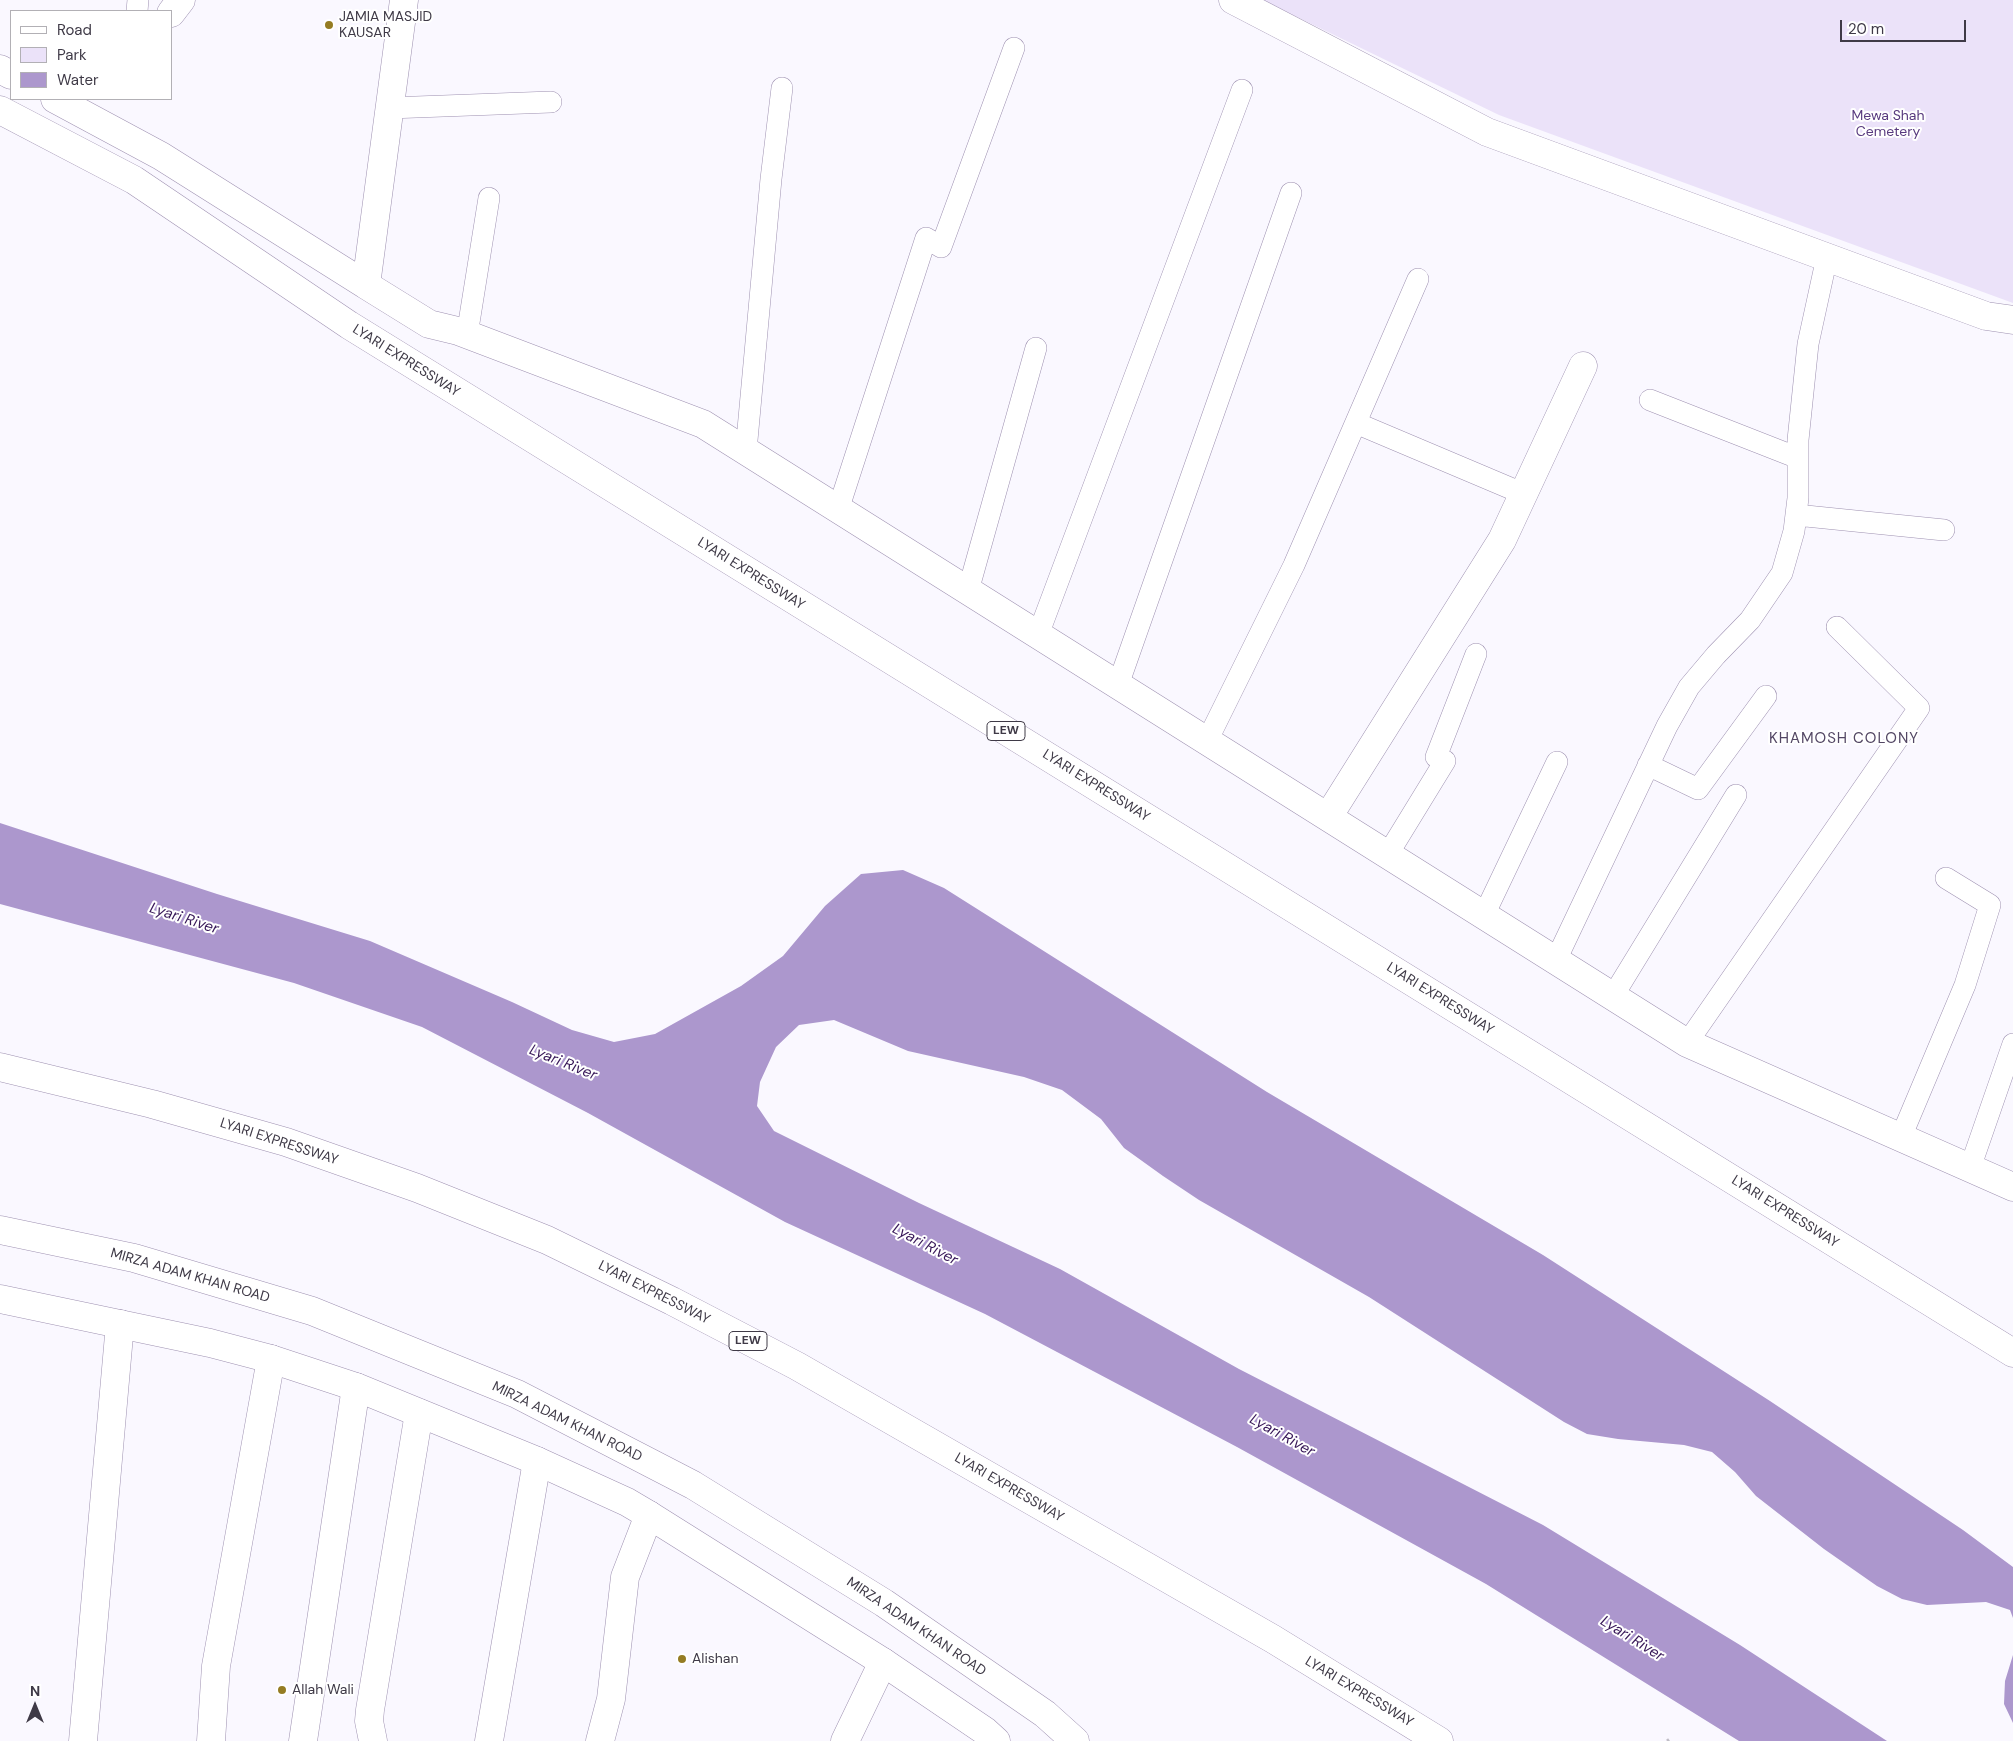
<!DOCTYPE html>
<html>
<head>
<meta charset="utf-8">
<style>
	body { margin:0 }
	#map { position:relative; width:2013px; height:1741px; overflow:hidden; background:#faf8ff; font-family:"DM Sans",sans-serif }
	canvas { display:block }
	.legend { position:absolute; left:10px; top:10px; width:162px; height:90px; box-sizing:border-box; background:#fff; border:1px solid #b2b0b5; margin:0; padding:6px 9px; list-style:none; font-size:15px; color:#3f3a47 }
	.legend li { display:flex; align-items:center; gap:10px; height:25px }
	.legend b { width:25px; border:1px solid #b2b0b5 }
	.north { position:absolute; left:10px; top:1681px; width:50px; height:50px; -webkit-text-stroke:4px #fff; paint-order:stroke; rotate:0deg; font-size:14px; font-weight:700; line-height:20px; text-align:center; color:#3f3a47 }
	.north::after { content:''; display:block; margin:auto; width:18px; height:22px; background:#3f3a47; clip-path:polygon(50% 0,100% 100%,50% 72%,0 100%) }
	.scale { position:absolute; left:1840px; top:20px; width:126px; height:22px; box-sizing:border-box; border:2px solid #3f3a47; border-top:0; padding-left:6px; font-size:15px; line-height:18px; white-space:nowrap; color:#3f3a47; -webkit-text-stroke:4px #fff; paint-order:stroke }
</style>
</head>
<body>
<div id="map">
<canvas width="2013" height="1741"></canvas>
<ul class="legend">
<li><b style="height:6px;background:#fff"></b>Road</li>
<li><b style="height:14px;background:#ebe2f9"></b>Park</li>
<li><b style="height:14px;background:#ac97cd"></b>Water</li>
</ul>
<div class="north">N</div>
<div class="scale">20 m</div>
</div>
<script>
const c = document.querySelector('canvas').getContext('2d');
c.lineJoin = 'round';
function fill(path, color) { c.fillStyle = color; c.fill(path, 'evenodd'); }
const poly = rows => new Path2D(rows.map(r => 'M' + r).join(''));
function stroke(path, color, width, dash) { c.strokeStyle = color; c.lineWidth = width; c.lineCap = dash ? 'butt' : 'round'; c.setLineDash(dash || []); c.stroke(path); }
function label(font, color, halo, rows, align = 'center') {
  c.font = font + ' "DM Sans",sans-serif'; c.lineWidth = 4; c.setLineDash([]); c.textBaseline = 'middle'; c.strokeStyle = halo; c.fillStyle = color; for (const [text, x, y, turn = 0] of rows) {
    c.save(); c.translate(x, y); c.rotate((+turn || 0) * Math.PI / 180); c.textAlign = isNaN(turn) ? turn : align; if (halo) c.strokeText(text, 0, 0); c.fillText(text, 0, 0); c.restore();
  }
}
fill(poly([
	[1262,0,2013,0,2013,303,1499,115]
]), '#ebe2f9');
fill(poly([
	[0,823,217,894,370,941,512,1002,572,1030,614,1042,655,1034,741,986,783,956,825,906,861,874,903,870,944,888,1267,1092,1543,1255,1770,1401,1963,1530,2013,1567,2013,1618,2010,1610,1986,1602,1927,1605,1902,1599,1877,1586,1824,1549,1756,1496,1735,1472,1712,1452,1684,1445,1618,1439,1587,1434,1564,1422,1369,1297,1199,1200,1163,1176,1124,1148,1101,1119,1062,1090,1024,1077,908,1051,834,1020,799,1025,776,1047,760,1082,757,1106,774,1131,919,1203,1060,1269,1239,1369,1543,1525,1740,1645,1887,1741,1739,1741,1486,1584,1237,1447,985,1314,785,1222,588,1113,422,1027,294,983,0,904],
	[2013,1655,2013,1723,2004,1704,2005,1681]
]), '#ac97cd');
const service = poly([
	[137,11,138,0],
	[389,108,551,102],
	[467,335,489,198],
	[1650,400,1798,458],
	[1356,423,1524,494],
	[746,451,771,179,782,88],
	[838,510,926,238,941,247,1014,48],
	[1796,515,1944,530],
	[968,591,1036,348],
	[1038,635,1242,90],
	[1118,685,1291,193],
	[1207,741,1294,565,1418,279],
	[1648,765,1698,789,1766,696],
	[1388,854,1445,761,1436,757,1476,654],
	[1484,915,1557,762],
	[1556,960,1667,726,1689,687,1716,655,1750,620,1782,573,1794,531,1798,498,1798,440,1808,344,1827,257],
	[1613,996,1736,795],
	[1687,1043,1919,708,1837,627],
	[1901,1137,1965,985,1990,905,1946,878],
	[1970,1168,2013,1044]
]);
const minor = poly([
	[404,0,366,285,429,324,458,331,703,424,1687,1043,2013,1187],
	[1233,0,1487,132,1986,316,2013,320],
	[171,13,181,0],
	[0,69,11,75],
	[55,99,161,156,366,285],
	[1328,817,1502,540,1583,366],
	[83,1741,120,1324],
	[211,1741,216,1666,271,1359],
	[303,1741,356,1387],
	[373,1741,369,1721,370,1710,419,1413],
	[489,1741,537,1461],
	[600,1741,611,1699,625,1577,649,1515],
	[845,1741,883,1662]
]);
const secondary = poly([
	[0,1230,134,1258,312,1311,517,1394,693,1485,884,1603,1045,1714,1075,1741],
	[0,1299,210,1343,271,1359,356,1387,537,1461,627,1502,649,1515,883,1662,985,1731,996,1741]
]);
const motorway = poly([
	[0,110,134,180,349,325,2013,1353],
	[0,1067,152,1104,286,1142,417,1188,547,1240,672,1301,797,1366,1273,1639,1439,1741]
]);
stroke(service, '#9e91b1', 22);
stroke(minor, '#9e91b1', 29);
stroke(secondary, '#9e91b1', 29);
stroke(motorway, '#9e91b1', 29);
stroke(poly([
	[1667,1741,1671,1738]
]), '#c0bdc6', 3, [2.5, 2.5]);
stroke(service, '#fff', 21);
stroke(minor, '#fff', 28);
stroke(secondary, '#fff', 28);
stroke(motorway, '#fff', 28);
for (const [x, y, r, color] of [
	[329,25,5,"#957c23"],
	[682,1659,5,"#957c23"],
	[282,1690,5,"#957c23"]
]) { const dot = new Path2D(); dot.arc(x, y, r, 0, 2 * Math.PI); c.fillStyle = color; c.fill(dot); stroke(dot, '#fff', 2); }
for (const [x, y, w] of [
	[1006,731,38],
	[748,1341,38]
]) { const box = new Path2D(); box.roundRect(x - w / 2, y - 9.5, w, 19, 4); c.fillStyle = '#fff'; c.fill(box); stroke(box, '#3f3a47', 1); }
label('bold 12px', '#3f3a47', null, [
	["LEW",1006,731],
	["LEW",748,1341]
]);
label('14px', '#3f3a47', '#fff', [
	["JAMIA MASJID",339,17],
	["KAUSAR",339,33],
	["Alishan",692,1659],
	["Allah Wali",292,1690]
], 'left');
label('14px', '#593b7f', '#fff', [
	["Mewa Shah",1888,116],
	["Cemetery",1888,132]
]);
label('14px', '#3f3a47', '#fff', [
	["LYARI EXPRESSWAY",406,361,32],
	["LYARI EXPRESSWAY",751,574,32],
	["LYARI EXPRESSWAY",1096,786,32],
	["LYARI EXPRESSWAY",1440,999,32],
	["LYARI EXPRESSWAY",279,1142,18],
	["LYARI EXPRESSWAY",1785,1212,32],
	["MIRZA ADAM KHAN ROAD",190,1276,16],
	["LYARI EXPRESSWAY",654,1293,27],
	["MIRZA ADAM KHAN ROAD",567,1422,26],
	["LYARI EXPRESSWAY",1009,1488,30],
	["MIRZA ADAM KHAN ROAD",916,1627,34],
	["LYARI EXPRESSWAY",1359,1692,31]
]);
c.letterSpacing = '1px';
label('15px', '#534764', '#fff', [
	["KHAMOSH COLONY",1844,739]
]);
c.letterSpacing = '0px';
label('italic 15px', '#371758', '#fff', [
	["Lyari River",184,919,18],
	["Lyari River",563,1063,22],
	["Lyari River",925,1245,28],
	["Lyari River",1282,1436,29],
	["Lyari River",1632,1639,32]
]);
</script>
</body>
</html>
